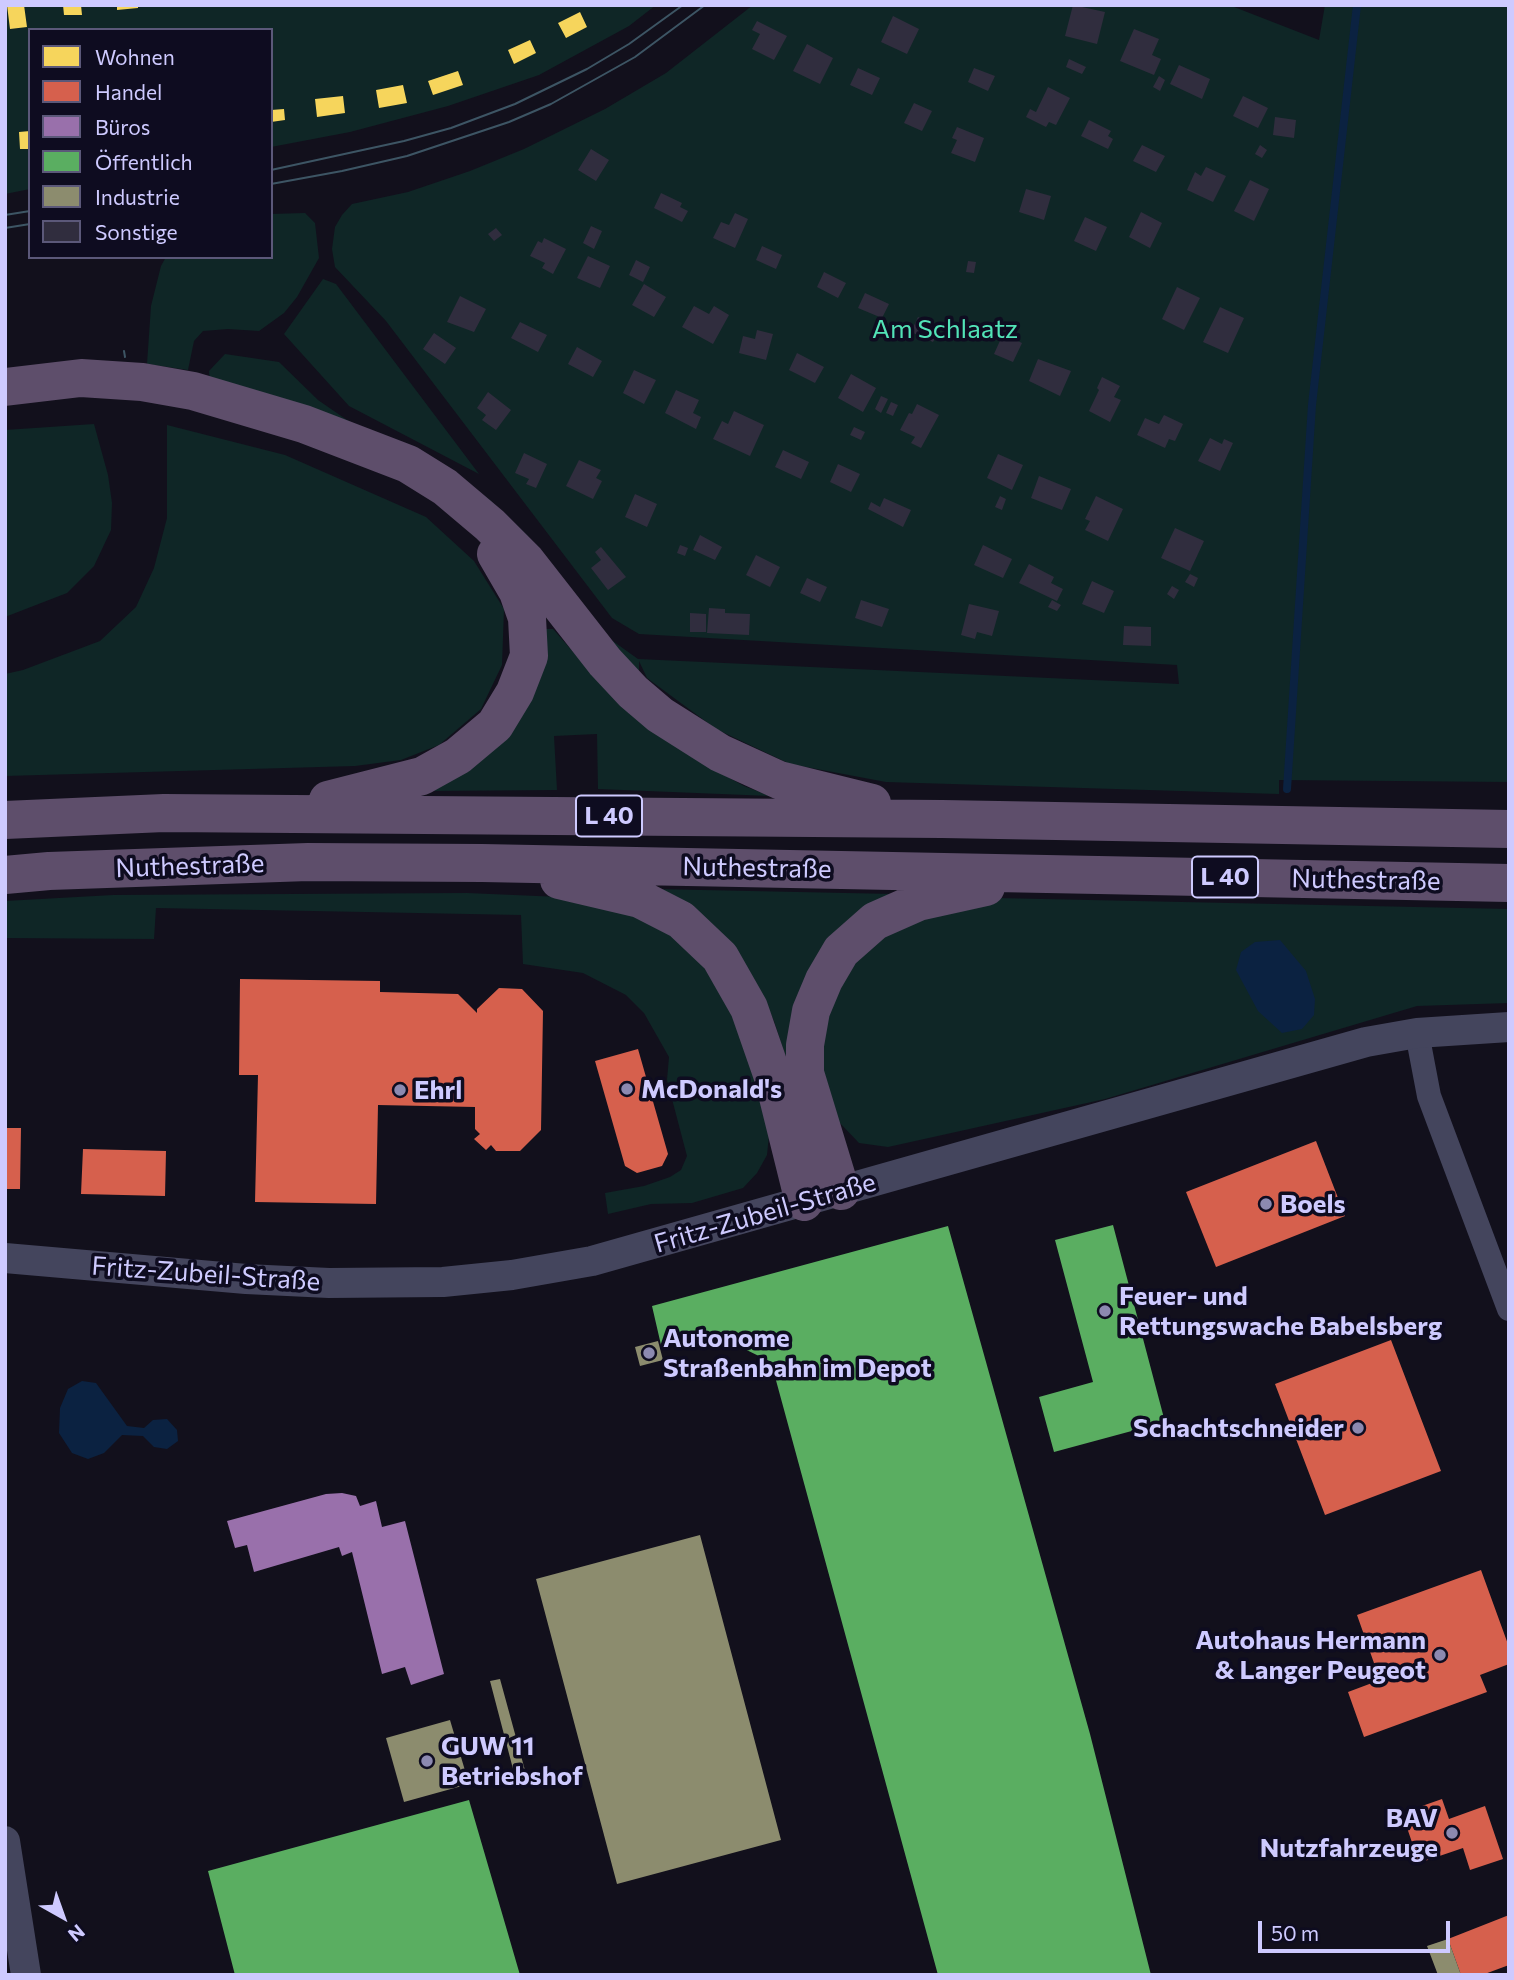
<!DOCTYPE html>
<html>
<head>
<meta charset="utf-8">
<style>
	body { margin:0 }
	#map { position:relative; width:1514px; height:1980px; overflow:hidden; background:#12101c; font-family:Commissioner,sans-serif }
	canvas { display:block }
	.frame { position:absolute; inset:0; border:7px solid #cecaff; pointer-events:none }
	.legend { position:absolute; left:28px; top:28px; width:245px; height:231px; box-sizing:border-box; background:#0e0c20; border:2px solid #5b5879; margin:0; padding:9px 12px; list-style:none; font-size:21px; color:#cecaff }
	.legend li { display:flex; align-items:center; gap:14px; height:35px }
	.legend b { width:35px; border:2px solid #5b5879 }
	.north { position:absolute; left:28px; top:1882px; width:70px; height:70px; -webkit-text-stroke:5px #0e0c20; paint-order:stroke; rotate:140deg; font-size:19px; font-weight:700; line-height:28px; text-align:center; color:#cecaff }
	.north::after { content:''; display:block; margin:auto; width:24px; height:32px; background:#cecaff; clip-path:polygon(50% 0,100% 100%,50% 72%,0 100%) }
	.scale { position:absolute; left:1258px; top:1921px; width:192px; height:32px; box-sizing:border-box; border:4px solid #cecaff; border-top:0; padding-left:9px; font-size:21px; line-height:24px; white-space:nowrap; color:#cecaff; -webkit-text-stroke:5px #0e0c20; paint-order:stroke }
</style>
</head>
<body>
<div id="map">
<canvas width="1514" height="1980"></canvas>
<div class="frame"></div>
<ul class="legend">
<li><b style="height:19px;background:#f6d55c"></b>Wohnen</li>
<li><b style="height:19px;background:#d6604d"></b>Handel</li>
<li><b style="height:19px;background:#9970ab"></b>Büros</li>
<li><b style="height:19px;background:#5aae61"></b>Öffentlich</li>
<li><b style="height:19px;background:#8c8c6e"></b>Industrie</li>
<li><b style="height:19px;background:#302d3e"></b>Sonstige</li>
</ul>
<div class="north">N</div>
<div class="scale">50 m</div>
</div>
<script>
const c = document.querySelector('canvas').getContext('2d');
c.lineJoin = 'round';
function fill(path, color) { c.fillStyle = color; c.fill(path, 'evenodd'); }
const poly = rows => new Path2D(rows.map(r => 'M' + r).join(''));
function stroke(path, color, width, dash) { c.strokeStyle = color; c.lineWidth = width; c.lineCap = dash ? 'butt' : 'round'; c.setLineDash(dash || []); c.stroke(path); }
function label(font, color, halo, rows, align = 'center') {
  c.font = font + ' Commissioner,sans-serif'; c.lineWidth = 7; c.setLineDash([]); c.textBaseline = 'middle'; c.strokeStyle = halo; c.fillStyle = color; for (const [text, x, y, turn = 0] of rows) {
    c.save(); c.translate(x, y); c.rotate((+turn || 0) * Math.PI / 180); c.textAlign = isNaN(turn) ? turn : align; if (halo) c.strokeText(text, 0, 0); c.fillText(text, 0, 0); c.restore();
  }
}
fill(poly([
	[5,5,656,5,629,26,539,75,448,106,350,132,271,147,271,30,30,30,30,189,5,194],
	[753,5,1229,5,1319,40,1325,5,1509,5,1509,782,1279,780,1279,794,886,782,790,764,716,729,647,678,639,661,639,677,503,524,210,385,209,371,225,354,279,362,318,400,347,420,433,461,490,500,527,535,610,639,638,659,1179,684,1177,665,639,634,612,618,386,321,335,267,332,249,335,227,342,215,352,204,408,192,470,171,524,149,605,109,666,73],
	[305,213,315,223,319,258,297,297,284,313,259,331,228,329,203,331,194,341,188,370,147,364,151,306,161,266,166,257,271,257,271,214],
	[323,279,336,284,479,474,349,406,284,334],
	[94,424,108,475,112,503,111,530,94,566,67,593,5,617,5,430],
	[167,425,285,455,426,517,474,561,504,609,502,665,481,709,439,745,401,760,355,766,5,776,5,674,23,670,100,641,136,607,154,568,167,518],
	[546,629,553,629,610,694,702,763,744,786,770,796,598,789,597,734,554,736,557,790,423,791],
	[654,889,894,894,790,1070,774,1021,761,992],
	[467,893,584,898,660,924,685,946,723,989,763,1101,769,1135,767,1155,757,1173,743,1188,692,1203,651,1204,608,1214,605,1193,644,1186,670,1177,681,1170,687,1156,667,1080,669,1057,644,1013,626,995,583,973,523,964,521,915,156,908,154,939,5,938,5,901,113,895],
	[996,898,1509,909,1509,1003,1417,1006,1105,1099,888,1147,859,1143,838,1121,823,1085,817,1044,849,964,898,924]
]), '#0f2626');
fill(poly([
	[1280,940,1306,971,1315,999,1314,1015,1302,1029,1282,1033,1258,1011,1236,970,1241,952,1255,942],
	[82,1381,96,1383,127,1426,144,1428,153,1420,167,1419,177,1430,178,1441,167,1449,154,1447,143,1436,122,1435,104,1453,88,1459,72,1453,59,1433,60,1408,68,1389]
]), '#0b2241');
fill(poly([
	[7,5,24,5,27,27,10,29],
	[63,5,81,5,82,15,64,15],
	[117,5,138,5,138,8,117,10],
	[580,12,587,27,566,38,558,23],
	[530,40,536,53,514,64,508,50],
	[458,71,463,85,433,95,428,81],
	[403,85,407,103,379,108,376,90],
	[343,96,345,113,317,117,315,99],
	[284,109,285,120,271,122,271,110],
	[30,131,30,149,20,149,19,132]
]), '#f6d55c');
fill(poly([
	[240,979,380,981,380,992,458,994,477,1013,477,1009,499,988,522,989,543,1011,541,1130,520,1151,496,1151,491,1145,486,1150,474,1139,480,1134,475,1129,475,1107,378,1105,376,1204,255,1202,258,1075,239,1075],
	[638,1049,668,1154,662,1166,637,1173,625,1166,595,1061],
	[5,1128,21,1128,20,1189,5,1189],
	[1316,1141,1345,1216,1216,1267,1186,1192],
	[83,1149,166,1151,165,1196,81,1194],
	[1391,1340,1441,1471,1325,1515,1275,1384],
	[1481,1570,1509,1647,1509,1664,1480,1675,1487,1692,1364,1737,1348,1692,1380,1680,1357,1615],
	[1442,1799,1449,1819,1485,1806,1503,1859,1470,1870,1463,1848,1419,1863,1402,1813],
	[1509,1915,1509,1965,1482,1975,1461,1975,1448,1939]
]), '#d6604d');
fill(poly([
	[342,1493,356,1496,360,1506,376,1501,382,1527,405,1521,444,1674,411,1685,405,1667,382,1674,352,1552,342,1556,339,1547,254,1572,247,1545,235,1548,227,1521,326,1494]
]), '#9970ab');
fill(poly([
	[1113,1225,1165,1422,1054,1452,1039,1397,1093,1382,1055,1240],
	[948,1226,1090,1734,1151,1975,938,1975,771,1362,708,1331,661,1345,652,1306],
	[469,1800,520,1975,235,1975,208,1871]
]), '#5aae61');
fill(poly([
	[658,1341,663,1360,640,1366,635,1347],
	[700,1535,781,1840,617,1884,536,1579],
	[500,1679,529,1785,518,1788,490,1681],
	[450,1720,469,1784,404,1802,386,1738],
	[1448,1939,1461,1975,1438,1975,1427,1946]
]), '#8c8c6e');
stroke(poly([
	[1287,789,1312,405,1357,5]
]), '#0b2241', 8);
fill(poly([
	[1073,5,1105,12,1097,44,1065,36],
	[893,16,919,29,907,54,881,42],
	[757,21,787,36,774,60,752,49,760,34,752,30],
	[1134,29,1159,39,1152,55,1161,59,1154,75,1120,61],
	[807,44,833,58,820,84,793,71],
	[1069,59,1086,67,1082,74,1066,67],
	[1179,65,1210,79,1202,99,1170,84],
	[858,68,880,78,872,95,850,85],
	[974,68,995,76,988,91,968,82],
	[1159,76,1165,80,1160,91,1153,87],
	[1048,87,1070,98,1056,125,1049,122,1046,127,1026,117,1030,109,1036,112],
	[1243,96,1268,108,1258,128,1233,116],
	[914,103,932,111,922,131,904,123],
	[1275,117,1296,120,1294,138,1273,135],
	[1089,120,1111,131,1108,136,1113,139,1108,149,1081,136],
	[957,127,984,138,975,162,951,153,957,140,952,138],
	[1142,145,1165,156,1156,172,1133,161],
	[1260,145,1267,150,1262,158,1255,154],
	[591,149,609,160,596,181,578,170],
	[1206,167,1226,176,1213,202,1187,190,1195,172,1201,176],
	[1250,180,1269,189,1254,221,1234,211],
	[1026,189,1051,196,1044,220,1019,212],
	[661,193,682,203,680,207,688,211,682,222,654,208],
	[1141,212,1162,223,1150,248,1129,237],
	[735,213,748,219,735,248,713,238,721,222,729,225],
	[1085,217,1107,227,1096,251,1074,241],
	[591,226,602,231,594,249,583,243],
	[496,228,502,235,494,241,488,234],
	[544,238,566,249,553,274,542,268,545,263,530,256,538,241,542,243],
	[762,246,782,255,776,269,756,260],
	[588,256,610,266,600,288,577,278],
	[636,260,650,267,643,282,629,275],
	[968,261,976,262,974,273,966,272],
	[824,272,846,283,838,298,817,287],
	[644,284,666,297,654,317,632,305],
	[1177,287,1200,298,1184,330,1162,319],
	[865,293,889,304,882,318,858,308],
	[460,296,486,309,474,332,447,322],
	[694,306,709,314,714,306,729,315,713,344,682,327],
	[1220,307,1244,318,1228,353,1203,342],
	[918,317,940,328,933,342,911,332],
	[520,322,547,335,538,352,511,338],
	[757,330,773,334,766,360,739,353,743,336,755,339],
	[434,333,456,348,445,364,423,349],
	[1003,334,1022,343,1013,362,994,354],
	[577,347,602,361,593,377,568,364],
	[797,353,824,367,815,383,789,370],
	[1038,359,1071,371,1060,396,1029,381],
	[634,370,656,380,644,404,623,393],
	[851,374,876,388,863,412,838,398],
	[1102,377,1120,386,1114,397,1121,400,1110,422,1089,411,1099,390,1097,388],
	[676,390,699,400,693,413,701,417,696,429,665,413],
	[488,392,511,410,496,430,482,420,486,415,477,408],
	[881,396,888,399,881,413,875,409],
	[891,402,898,405,893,416,886,413],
	[917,404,939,415,921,448,911,443,915,437,900,430,909,413,912,414],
	[734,411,764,425,750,456,713,439,722,421,728,424],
	[1164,415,1183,424,1175,441,1169,439,1165,448,1137,435,1145,418,1159,424],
	[854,427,865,432,861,440,850,435],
	[1210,438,1222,444,1224,439,1233,443,1220,471,1198,461],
	[783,450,809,462,801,479,775,467],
	[524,453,547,464,536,488,526,484,529,479,515,473],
	[998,454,1023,465,1012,490,987,478],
	[579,460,601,470,596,478,602,481,593,499,566,486],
	[838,464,860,474,851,492,830,482],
	[1039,476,1071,489,1062,510,1031,498],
	[635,494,657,504,647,527,625,517],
	[1000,496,1006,499,1002,510,995,507],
	[1096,496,1123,509,1108,541,1085,530,1090,521,1085,519],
	[884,498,911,510,903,527,868,509,871,502,880,507],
	[1175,528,1204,541,1190,571,1161,558],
	[700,535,722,547,715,560,693,550],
	[680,545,688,548,685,556,677,553],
	[983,545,1012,559,1003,578,974,565],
	[601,547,626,577,608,590,591,568,601,560,595,552],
	[756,555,780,567,770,587,746,575],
	[1029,564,1054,577,1051,583,1063,589,1057,601,1019,583],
	[1190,574,1198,578,1194,587,1185,582],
	[807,578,827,587,820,602,800,593],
	[1092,581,1114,591,1104,613,1082,604],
	[1172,586,1179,590,1174,599,1167,594],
	[861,600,889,609,882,627,855,618],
	[1052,600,1061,605,1057,611,1048,607],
	[969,604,999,611,992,636,977,632,975,639,961,635],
	[709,608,725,609,725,613,750,614,749,635,707,633],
	[690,613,706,614,706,632,690,632],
	[1124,626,1151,627,1151,646,1123,645]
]), '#302d3e');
stroke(poly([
	[1417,1033,1429,1096,1509,1309]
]), '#44455d', 24);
stroke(poly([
	[5,1258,246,1279,329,1283,443,1282,512,1275,592,1261,1366,1042,1417,1033,1509,1027],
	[5,1841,26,1975]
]), '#44455d', 30);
stroke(poly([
	[5,387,81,378,142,382,193,391,304,424,408,464,445,487,490,525,526,561,605,662,633,692,660,715,720,753,779,780,872,803],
	[328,800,422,776,458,756,495,725,515,692,529,656,527,618,518,592,496,554],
	[5,820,164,813,942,819,1509,829],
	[5,875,49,871,308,862,482,863,1509,883],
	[559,880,640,899,681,920,720,957,749,1008,773,1077,804,1202],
	[841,1191,805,1073,805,1045,811,1011,824,980,841,951,875,921,918,902,986,887]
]), '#5e4e6b', 38);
stroke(poly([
	[271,170,404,141,451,128,515,104,587,69,629,44,683,5],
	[271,184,342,171,407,156,509,122,551,104,635,57,705,5],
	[5,215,30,211],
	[5,228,30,224],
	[124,351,125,357]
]), '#3d5564', 2);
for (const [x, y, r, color] of [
	[627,1089,7,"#8c89b0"],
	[400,1090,7,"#8c89b0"],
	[1266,1204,7,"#8c89b0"],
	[1105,1311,7,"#8c89b0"],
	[649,1353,7,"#8c89b0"],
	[1358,1428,7,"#8c89b0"],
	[1440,1655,7,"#8c89b0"],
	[427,1761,7,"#8c89b0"],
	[1452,1833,7,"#8c89b0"]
]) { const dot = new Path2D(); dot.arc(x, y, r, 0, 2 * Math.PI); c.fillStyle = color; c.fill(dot); stroke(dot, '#0e0c20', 2.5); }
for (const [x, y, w] of [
	[609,816,66],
	[1225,877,66]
]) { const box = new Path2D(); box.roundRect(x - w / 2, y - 20.5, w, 41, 5); c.fillStyle = '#0e0c20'; c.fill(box); stroke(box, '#cecaff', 2); }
label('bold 24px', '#cecaff', null, [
	["L 40",609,816],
	["L 40",1225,877]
]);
label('26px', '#52e3b7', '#0e0c20', [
	["Am Schlaatz",945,329]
]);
label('26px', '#cecaff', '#0e0c20', [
	["Nuthestraße",190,866,-2],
	["Nuthestraße",757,868,1],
	["Nuthestraße",1366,880,1],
	["Fritz-Zubeil-Straße",765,1213,-16],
	["Fritz-Zubeil-Straße",206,1274,4]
]);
label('bold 26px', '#cecaff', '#0e0c20', [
	["McDonald's",641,1089],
	["Ehrl",414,1090],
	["Boels",1280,1204],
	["Feuer- und",1119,1296],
	["Rettungswache Babelsberg",1119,1326],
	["Autonome",663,1338],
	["Straßenbahn im Depot",663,1368],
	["Schachtschneider",1344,1428,"right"],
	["Autohaus Hermann",1426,1640,"right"],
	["& Langer Peugeot",1426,1670,"right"],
	["GUW 11",441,1746],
	["Betriebshof",441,1776],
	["BAV",1438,1818,"right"],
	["Nutzfahrzeuge",1438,1848,"right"]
], 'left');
</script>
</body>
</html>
